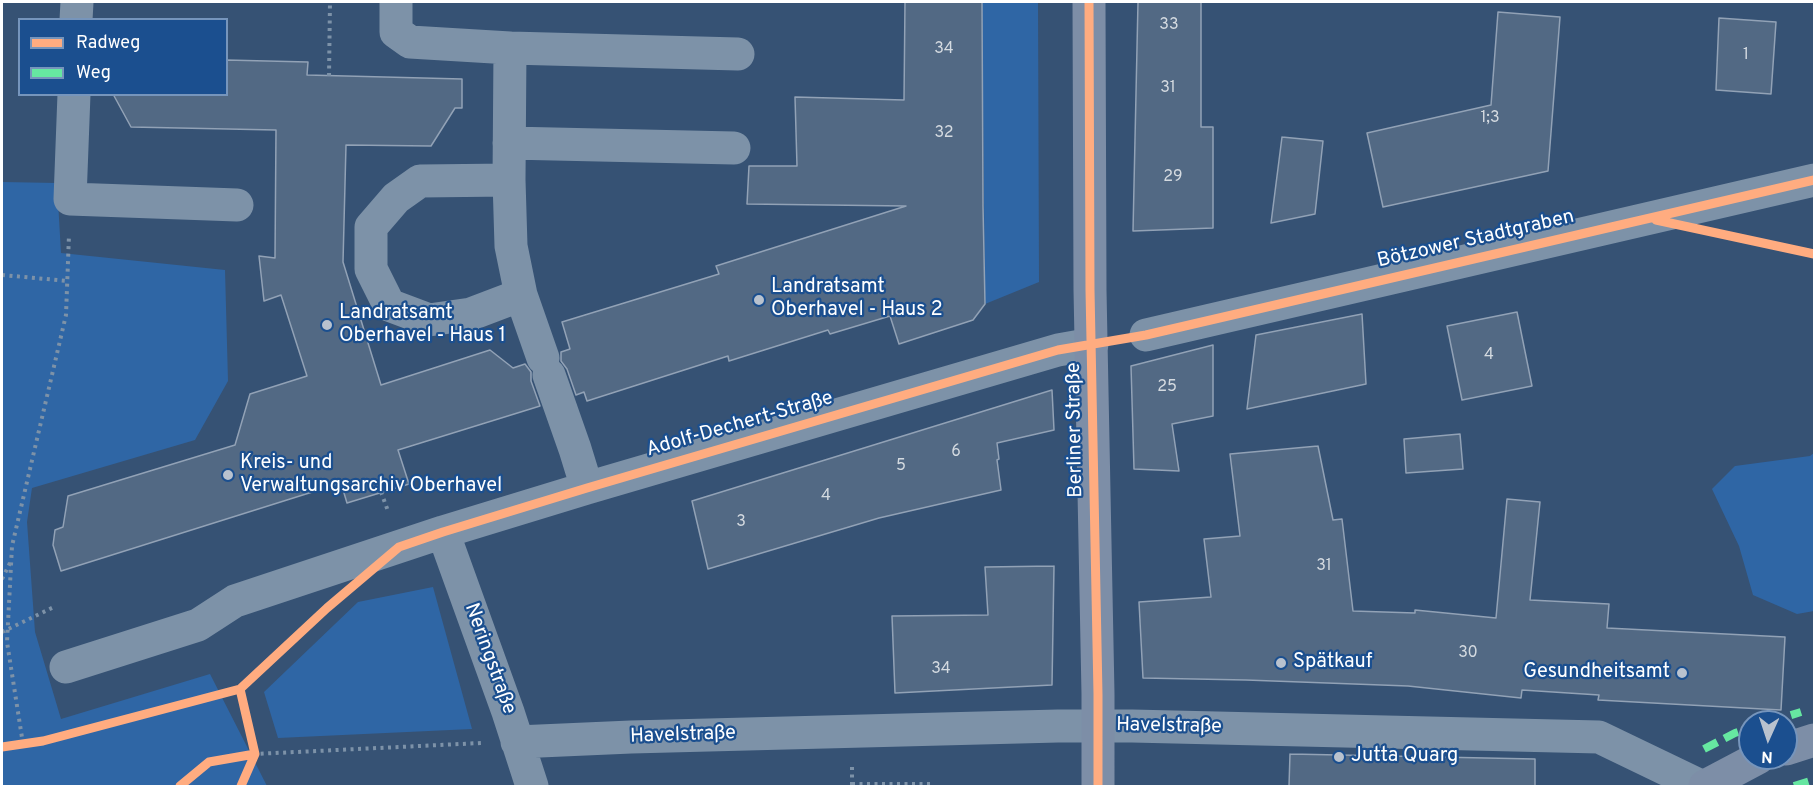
<!DOCTYPE html>
<html>
<head>
<meta charset="utf-8">
<style>
	body { margin:0 }
	#map { position:relative; width:1816px; height:788px; overflow:hidden; background:#365274; font-family:Overpass,sans-serif }
	canvas { display:block }
	.frame { position:absolute; inset:0; border:3px solid #fff; pointer-events:none }
	.legend { position:absolute; left:18px; top:18px; width:210px; height:78px; box-sizing:border-box; background:#1b4f8f; border:2px solid #7695bc; margin:0; padding:8px 10px; list-style:none; font-size:18px; color:#fff }
	.legend li { display:flex; align-items:center; gap:12px; height:30px }
	.legend b { width:30px; border:2px solid #7695bc }
	.north { position:absolute; left:1738px; top:710px; width:60px; height:60px; box-sizing:border-box; background:#1b4f8f; border:2px solid #7695bc; border-radius:50%; rotate:183deg; font-size:16px; font-weight:700; line-height:24px; text-align:center; color:#fff }
	.north::after { content:''; display:block; margin:auto; width:21px; height:27px; background:#b9c2ce; clip-path:polygon(50% 0,100% 100%,50% 72%,0 100%) }
</style>
</head>
<body>
<div id="map">
<canvas width="1816" height="788"></canvas>
<div class="frame"></div>
<ul class="legend">
<li><b style="height:8px;background:#ffac80"></b>Radweg</li>
<li><b style="height:8px;background:#66e7a1"></b>Weg</li>
</ul>
<div class="north">N</div>
</div>
<script>
const c = document.querySelector('canvas').getContext('2d');
c.lineJoin = 'round';
function fill(path, color) { c.fillStyle = color; c.fill(path, 'evenodd'); }
const poly = rows => new Path2D(rows.map(r => 'M' + r).join(''));
function stroke(path, color, width, dash) { c.strokeStyle = color; c.lineWidth = width; c.lineCap = dash ? 'butt' : 'round'; c.setLineDash(dash || []); c.stroke(path); }
function label(font, color, halo, rows, align = 'center') {
  c.font = font + ' Overpass,sans-serif'; c.lineWidth = 4.5; c.setLineDash([]); c.textBaseline = 'middle'; c.strokeStyle = halo; c.fillStyle = color; for (const [text, x, y, turn = 0] of rows) {
    c.save(); c.translate(x, y); c.rotate((+turn || 0) * Math.PI / 180); c.textAlign = isNaN(turn) ? turn : align; if (halo) c.strokeText(text, 0, 0); c.fillText(text, 0, 0); c.restore();
  }
}
fill(poly([
	[982,2,1038,2,1039,282,985,304],
	[2,182,57,183,61,253,225,270,228,381,195,440,32,488,27,522,35,632,61,719,210,674,267,786,2,786],
	[1814,453,1814,611,1797,614,1753,595,1739,546,1712,489,1735,466,1810,456],
	[433,587,472,729,278,738,264,692,358,602]
]), '#2f66a5');
const building = poly([
	[905,2,982,2,983,206,985,304,973,320,899,344,890,316,830,334,828,330,729,361,728,356,587,401,584,392,576,395,567,369,561,361,561,352,570,349,562,322,719,274,716,266,906,206,747,204,749,166,797,166,795,97,904,100,905,2],
	[1138,2,1201,2,1201,127,1213,127,1213,228,1133,231,1138,2],
	[1498,12,1560,17,1548,171,1383,207,1367,133,1491,105,1498,12],
	[1719,18,1776,22,1771,94,1716,90,1719,18],
	[226,60,308,62,307,75,462,79,462,108,455,108,431,146,346,145,343,262,381,385,490,350,513,368,525,364,531,372,531,381,540,406,398,450,409,484,347,503,341,483,61,571,53,545,55,530,63,527,68,496,235,445,250,394,307,376,281,295,264,301,259,256,275,258,276,130,131,127,113,94,226,94,226,60],
	[1282,137,1323,141,1315,214,1271,223,1282,137],
	[1517,312,1532,386,1462,400,1447,326,1517,312],
	[1362,314,1366,384,1247,409,1256,335,1362,314],
	[1213,345,1213,416,1172,424,1179,471,1134,469,1131,366,1213,345],
	[1052,390,1054,430,997,443,999,459,997,460,1001,490,879,518,708,569,692,501,1052,390],
	[1460,434,1463,469,1406,473,1404,439,1460,434],
	[1318,446,1333,520,1342,519,1353,611,1415,613,1415,610,1496,618,1507,499,1540,502,1530,600,1609,604,1607,628,1785,637,1781,710,1598,700,1599,695,1522,690,1521,698,1408,686,1246,680,1143,678,1139,602,1211,597,1204,539,1240,536,1230,454,1318,446],
	[1054,566,1052,685,895,693,892,616,988,615,985,567,1054,566],
	[1290,754,1535,759,1535,786,1289,786,1290,754]
]);
fill(building, '#526984');
stroke(building, '#92a2b6', 1.5);
stroke(poly([
	[329,76,330,2],
	[2,275,68,281],
	[381,492,388,511],
	[2,579,10,563],
	[2,632,56,606],
	[23,744,7,642,12,546,66,315,69,235],
	[852,767,852,786],
	[852,784,930,784,930,786],
	[180,786,209,762,255,754,481,743]
]), '#7d92a8', 4, [3, 4.5]);
stroke(poly([
	[396,2,396,32,410,42,510,48],
	[76,20,77,2],
	[74,94,70,199,237,205],
	[509,143,734,148],
	[509,180,420,181,396,198,371,227,371,269,389,305,429,320,471,314,521,295],
	[1146,335,1814,180],
	[543,358,521,295,511,246,509,180,510,48,738,54],
	[549,375,575,449,587,488],
	[443,532,508,712,532,786],
	[66,667,198,625,235,601,443,532,587,488,1058,350,1092,344],
	[517,742,631,737,1058,726,1132,726,1599,737,1701,786]
]), '#7d92a8', 33);
stroke(poly([
	[1089,2,1090,290,1098,694,1098,786],
	[1786,749,1814,740],
	[1705,786,1758,758]
]), '#7d8ea7', 33);
stroke(poly([
	[1769,722,1801,712],
	[1704,749,1735,733,1750,728],
	[1794,786,1814,780]
]), '#66e7a1', 8, [15, 8]);
stroke(poly([
	[1089,2,1090,290,1098,694,1098,786],
	[1656,220,1814,254],
	[240,689,255,754,241,786],
	[2,747,43,741,240,689,327,608,399,547,443,532,587,488,1058,350,1146,335,1814,180],
	[180,786,209,762,255,754]
]), '#ffac80', 9);
for (const [x, y, r, color] of [
	[759,300,6,"#b9c2ce"],
	[327,325,6,"#b9c2ce"],
	[228,475,6,"#b9c2ce"],
	[1281,663,6,"#b9c2ce"],
	[1682,673,6,"#b9c2ce"],
	[1339,757,6,"#b9c2ce"]
]) { const dot = new Path2D(); dot.arc(x, y, r, 0, 2 * Math.PI); c.fillStyle = color; c.fill(dot); stroke(dot, '#1b4f8f', 2); }
label('16px', '#d4dae0', null, [
	["33",1169,26],
	["34",944,50],
	["1",1746,56],
	["31",1168,89],
	["1;3",1490,119],
	["32",944,134],
	["29",1173,178],
	["4",1489,356],
	["25",1167,388],
	["6",956,453],
	["5",901,467],
	["4",826,497],
	["3",741,523],
	["31",1324,567],
	["30",1468,654],
	["34",941,670]
]);
label('20px', '#fff', '#1b4f8f', [
	["Bötzower Stadtgraben",1476,240,-13],
	["Adolf-Dechert-Straße",740,425,-16],
	["Berliner Straße",1076,430,-91],
	["Neringstraße",489,659,70],
	["Havelstraße",1169,727,1],
	["Havelstraße",683,736,-2]
]);
label('20px', '#fff', '#1b4f8f', [
	["Landratsamt",771,288],
	["Oberhavel - Haus 2",771,311],
	["Landratsamt",339,314],
	["Oberhavel - Haus 1",339,337],
	["Kreis- und",240,464],
	["Verwaltungsarchiv Oberhavel",240,487],
	["Spätkauf",1293,663],
	["Gesundheitsamt",1670,673,"right"],
	["Jutta Quarg",1351,757]
], 'left');
</script>
</body>
</html>
